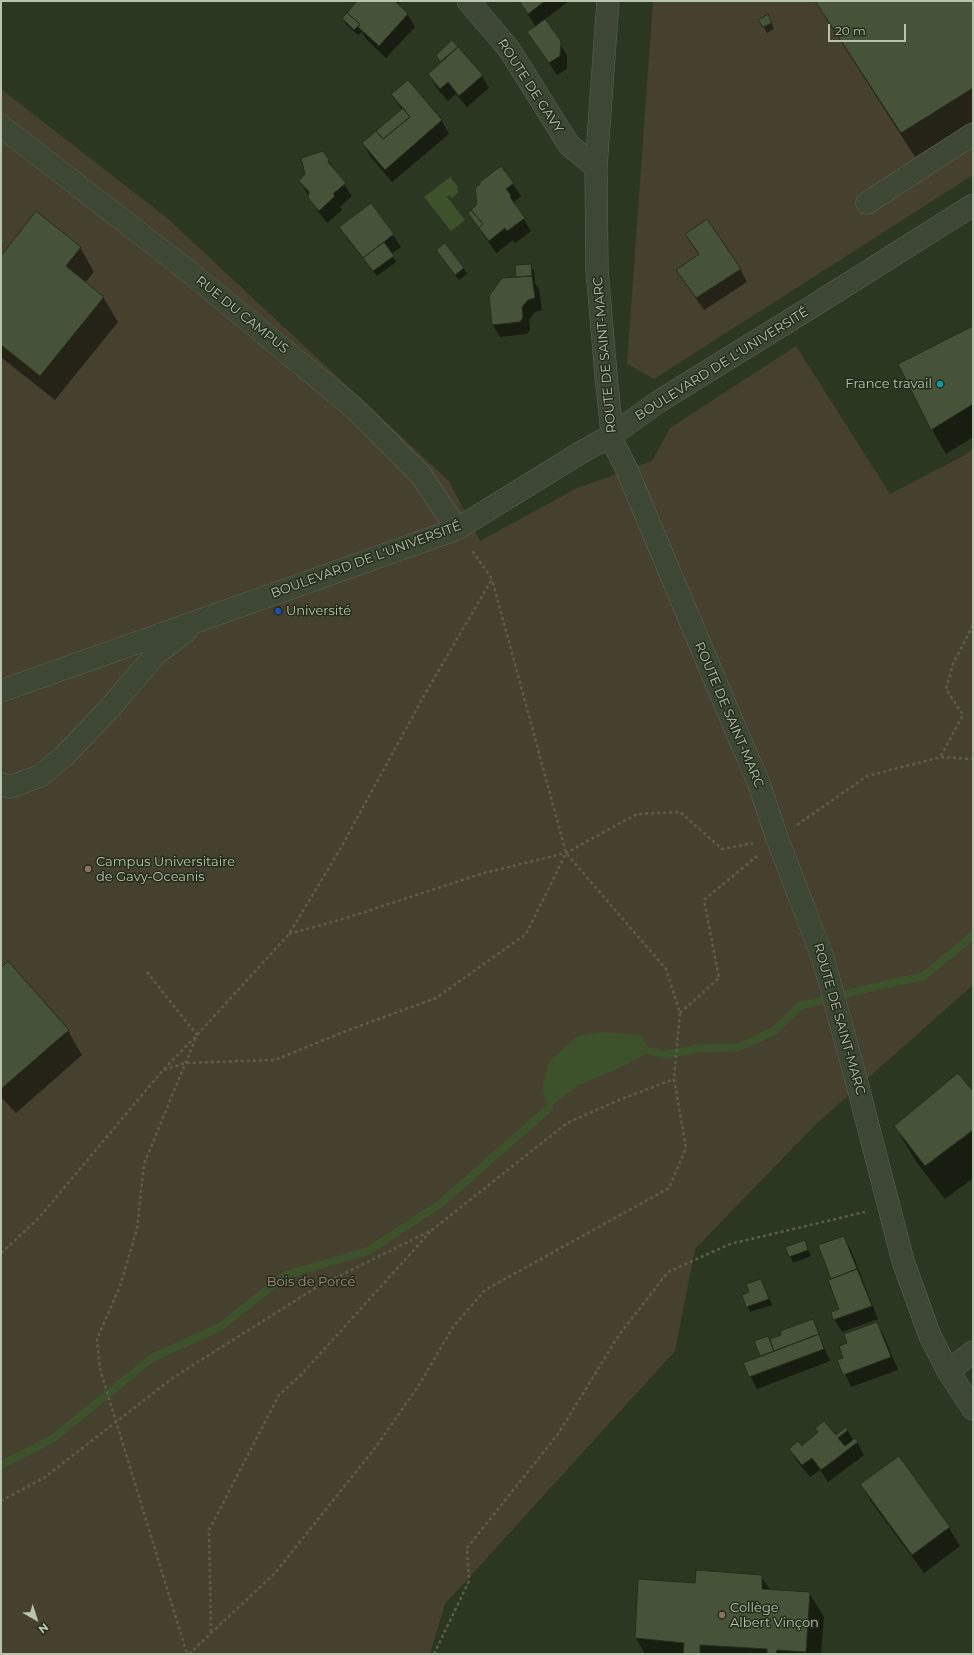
<!DOCTYPE html>
<html>
<head>
<meta charset="utf-8">
<style>
	body { margin:0 }
	#map { position:relative; width:974px; height:1655px; overflow:hidden; background:#2c3721; font-family:Montserrat,sans-serif }
	canvas { display:block }
	.frame { position:absolute; inset:0; border:2px solid #b9c4af; pointer-events:none }
	.north { position:absolute; left:16px; top:1599px; width:40px; height:40px; -webkit-text-stroke:3px #232c1a; paint-order:stroke; rotate:141deg; font-size:11px; font-weight:700; line-height:16px; text-align:center; color:#b9c4af }
	.north::after { content:''; display:block; margin:auto; width:14px; height:18px; background:#b9c4af; clip-path:polygon(50% 0,100% 100%,50% 72%,0 100%) }
	.scale { position:absolute; left:828px; top:24px; width:78px; height:18px; box-sizing:border-box; border:2px solid #b9c4af; border-top:0; padding-left:5px; font-size:12px; line-height:14px; white-space:nowrap; color:#b9c4af; -webkit-text-stroke:3px #232c1a; paint-order:stroke }
</style>
</head>
<body>
<div id="map">
<canvas width="974" height="1655"></canvas>
<div class="frame"></div>
<div class="north">N</div>
<div class="scale">20 m</div>
</div>
<script>
const c = document.querySelector('canvas').getContext('2d');
c.lineJoin = 'round';
function fill(path, color) { c.fillStyle = color; c.fill(path, 'evenodd'); }
const poly = rows => new Path2D(rows.map(r => 'M' + r).join(''));
function stroke(path, color, width, dash) { c.strokeStyle = color; c.lineWidth = width; c.lineCap = dash ? 'butt' : 'round'; c.setLineDash(dash || []); c.stroke(path); }
function label(font, color, halo, rows, align = 'center') {
  c.font = font + ' Montserrat,sans-serif'; c.lineWidth = 3; c.setLineDash([]); c.textBaseline = 'middle'; c.strokeStyle = halo; c.fillStyle = color; for (const [text, x, y, turn = 0] of rows) {
    c.save(); c.translate(x, y); c.rotate((+turn || 0) * Math.PI / 180); c.textAlign = isNaN(turn) ? turn : align; if (halo) c.strokeText(text, 0, 0); c.fillText(text, 0, 0); c.restore();
  }
}
fill(poly([
	[653,1,973,1,973,175,654,379,627,364],
	[1,89,167,218,449,481,480,541,575,489,652,461,670,428,796,346,890,494,963,456,973,449,973,985,816,1124,695,1249,675,1351,445,1604,430,1654,1,1654]
]), '#46412e');
fill(poly([
	[450,177,458,187,457,189,459,192,452,198,449,195,447,197,465,220,451,231,424,197],
	[605,1032,641,1035,651,1051,628,1064,577,1086,549,1108,542,1090,549,1061,578,1036]
]), '#3d512b');
fill(poly([
	[359,1,400,1,397,5,408,15,415,27,386,58,366,39,362,32,358,35,347,25,343,19],
	[519,1,569,1,544,20,567,55,567,69,557,75,528,32,536,27],
	[815,1,973,1,973,121,915,157],
	[771,22,774,29,767,33,763,26],
	[452,42,482,76,489,88,467,107,456,94,448,101,436,87,429,74,441,63,437,56],
	[407,81,442,121,449,134,392,182,370,156,363,143,402,110,392,94],
	[328,160,352,196,340,207,342,210,327,223,317,210,300,181],
	[501,167,521,196,514,202,531,231,515,243,513,240,496,253,469,213,478,205],
	[371,204,393,235,401,247,391,254,396,262,377,276,348,240,340,227],
	[686,234,740,269,747,282,704,310,677,271,699,255],
	[80,247,94,272,85,283,103,297,118,322,55,400,2,358,1,360,1,258],
	[437,251,463,268,467,274,459,280],
	[530,265,534,271,535,283,539,289,542,310,535,312,529,320,530,330,527,334,500,337,493,325,518,278,517,277],
	[973,327,973,437,946,454,932,430,899,364],
	[1,969,68,1031,82,1055,16,1113,1,1097],
	[973,1093,973,1178,945,1199,915,1160,895,1126],
	[844,1237,851,1250,878,1319,842,1332,834,1319,840,1309,832,1279],
	[804,1241,811,1256,793,1263,787,1248],
	[761,1280,772,1305,750,1312,747,1306,751,1293],
	[813,1321,830,1361,757,1389,750,1376,770,1341],
	[877,1323,884,1336,898,1370,851,1387,839,1360,845,1358,848,1343],
	[846,1428,854,1441,857,1442,864,1455,828,1482,820,1470,810,1477,797,1461,790,1449,802,1447,835,1436],
	[861,1484,949,1528,960,1546,924,1573,872,1503],
	[761,1576,770,1590,809,1593,824,1617,821,1654,645,1654,636,1638,696,1584]
]), '#0007');
stroke(poly([
	[651,1051,665,1055,694,1049,739,1047,774,1031,800,1006,878,986,924,976,973,935],
	[1,1465,52,1439,152,1358,220,1327,286,1275,368,1251,441,1203,549,1108]
]), '#3d512b', 8);
const building = poly([
	[357,1,395,1,408,14,379,46,358,27,360,24,347,13,357,1],
	[519,1,545,1,528,14,519,1],
	[815,1,973,1,973,88,901,133,815,1],
	[347,13,360,24,354,30,342,18,347,13],
	[768,14,772,23,763,27,758,20,768,14],
	[545,19,561,41,560,56,549,63,527,32,545,19],
	[452,40,458,47,440,62,436,55,452,40],
	[458,47,483,75,459,96,448,82,440,89,428,74,458,47],
	[408,80,442,120,385,170,362,143,376,131,383,139,410,117,391,94,408,80],
	[403,108,410,117,383,139,376,131,403,108],
	[323,151,329,160,328,162,346,183,333,194,335,196,319,211,308,198,309,192,299,181,305,174,301,158,323,151],
	[501,166,514,183,506,189,511,195,510,197,525,218,507,231,505,228,489,241,479,228,483,224,471,210,477,204,475,188,480,184,480,182,501,166],
	[371,203,394,234,363,258,339,227,371,203],
	[471,210,483,224,479,228,468,213,471,210],
	[36,211,81,247,66,266,104,297,40,376,1,345,1,256,36,211],
	[707,219,741,269,696,298,676,270,699,254,685,234,707,219],
	[384,242,394,256,373,271,363,258,384,242],
	[445,243,464,268,455,275,436,250,445,243],
	[531,264,532,276,516,277,515,265,531,264],
	[532,276,535,298,528,300,522,307,523,317,520,322,492,325,489,296,502,278,532,276],
	[973,326,973,404,931,430,898,364,973,326],
	[8,961,69,1030,1,1089,1,968,8,961],
	[958,1073,973,1091,973,1130,925,1166,894,1126,958,1073],
	[844,1236,857,1269,831,1279,818,1245,844,1236],
	[805,1240,808,1250,789,1257,785,1247,805,1240],
	[857,1269,872,1306,833,1320,831,1312,839,1309,828,1280,857,1269],
	[761,1279,769,1299,746,1307,742,1295,749,1292,746,1284,761,1279],
	[813,1319,819,1334,774,1351,770,1339,781,1335,780,1331,813,1319],
	[877,1322,891,1357,843,1375,837,1360,843,1358,839,1346,847,1343,844,1334,877,1322],
	[819,1334,824,1349,749,1377,743,1363,819,1334],
	[768,1336,774,1351,760,1356,754,1341,768,1336],
	[824,1421,836,1435,846,1427,848,1430,838,1438,845,1446,855,1438,858,1442,821,1470,812,1458,802,1465,789,1449,798,1441,802,1446,818,1432,815,1428,824,1421],
	[899,1456,950,1527,912,1555,860,1484,899,1456],
	[696,1570,762,1575,762,1589,810,1592,806,1652,777,1650,776,1654,767,1654,767,1649,700,1645,700,1654,683,1654,684,1643,635,1638,638,1579,695,1583,696,1570]
]);
fill(building, '#465338');
stroke(building, '#252e1c', 1);
const minor = poly([
	[468,1,509,49,569,145,596,167],
	[608,1,596,167,597,270,606,375,613,442,627,470,738,735,758,781,777,838,823,958,857,1083,903,1261,930,1336,948,1371,973,1409],
	[1,126,187,270,353,407,421,475,457,529],
	[867,203,973,134],
	[1,691,457,529,580,453,612,435,658,402,821,301,973,205],
	[1,784,10,787,40,776,64,756,108,710,157,653,186,631],
	[948,1371,973,1352]
]);
stroke(minor, '#5c6552', 23);
stroke(poly([
	[941,756,963,715,946,689,953,664,973,625],
	[797,825,867,776,941,757,973,759],
	[289,934,346,918,484,873,566,853,637,814,680,812,722,849,753,843],
	[147,972,197,1035,144,1164,137,1229,120,1286,97,1339,100,1369,187,1654],
	[680,1013,719,978,704,900,757,856],
	[164,1070,185,1063,275,1060,346,1031,436,998,526,934,566,853],
	[1,1253,37,1220,163,1070,197,1035,289,934,339,851,425,694,492,579,471,549],
	[1,1501,45,1477,174,1377,317,1287,432,1230,567,1123,619,1100,674,1079],
	[211,1632,209,1530,279,1395,301,1375,430,1232],
	[189,1654,275,1573,375,1448,419,1385,453,1327,485,1290,669,1188,686,1148,674,1079,680,1013,666,969,566,853,492,579],
	[434,1654,469,1581,467,1548,558,1434,619,1335,668,1272,730,1244,865,1212]
]), '#5d5e49', 2.5, [3, 3]);
stroke(minor, '#3e4734', 22);
for (const [x, y, r, color] of [
	[940,384,4,"#0f9aa8"],
	[278,611,4,"#1a4fb4"],
	[88,869,4,"#8d6e63"],
	[722,1615,4,"#8d6e63"]
]) { const dot = new Path2D(); dot.arc(x, y, r, 0, 2 * Math.PI); c.fillStyle = color; c.fill(dot); stroke(dot, '#232c1a', 1.5); }
label('13px', '#b9c4af', '#232c1a', [
	["ROUTE DE GAVY",530,86,57],
	["RUE DU CAMPUS",242,315,39],
	["ROUTE DE SAINT-MARC",605,355,-95],
	["BOULEVARD DE L'UNIVERSITÉ",722,364,-32],
	["BOULEVARD DE L'UNIVERSITÉ",366,560,-20],
	["ROUTE DE SAINT-MARC",729,715,67],
	["ROUTE DE SAINT-MARC",839,1019,74]
]);
label('13px', '#b9c4af', '#232c1a', [
	["France travail",932,384,"right"],
	["Université",286,611],
	["Campus Universitaire",96,862],
	["de Gavy-Oceanis",96,877],
	["Collège",730,1608],
	["Albert Vinçon",730,1623]
], 'left');
label('13px', '#a98b85', '#232c1a', [
	["Bois de Porcé",311,1282]
]);
</script>
</body>
</html>
